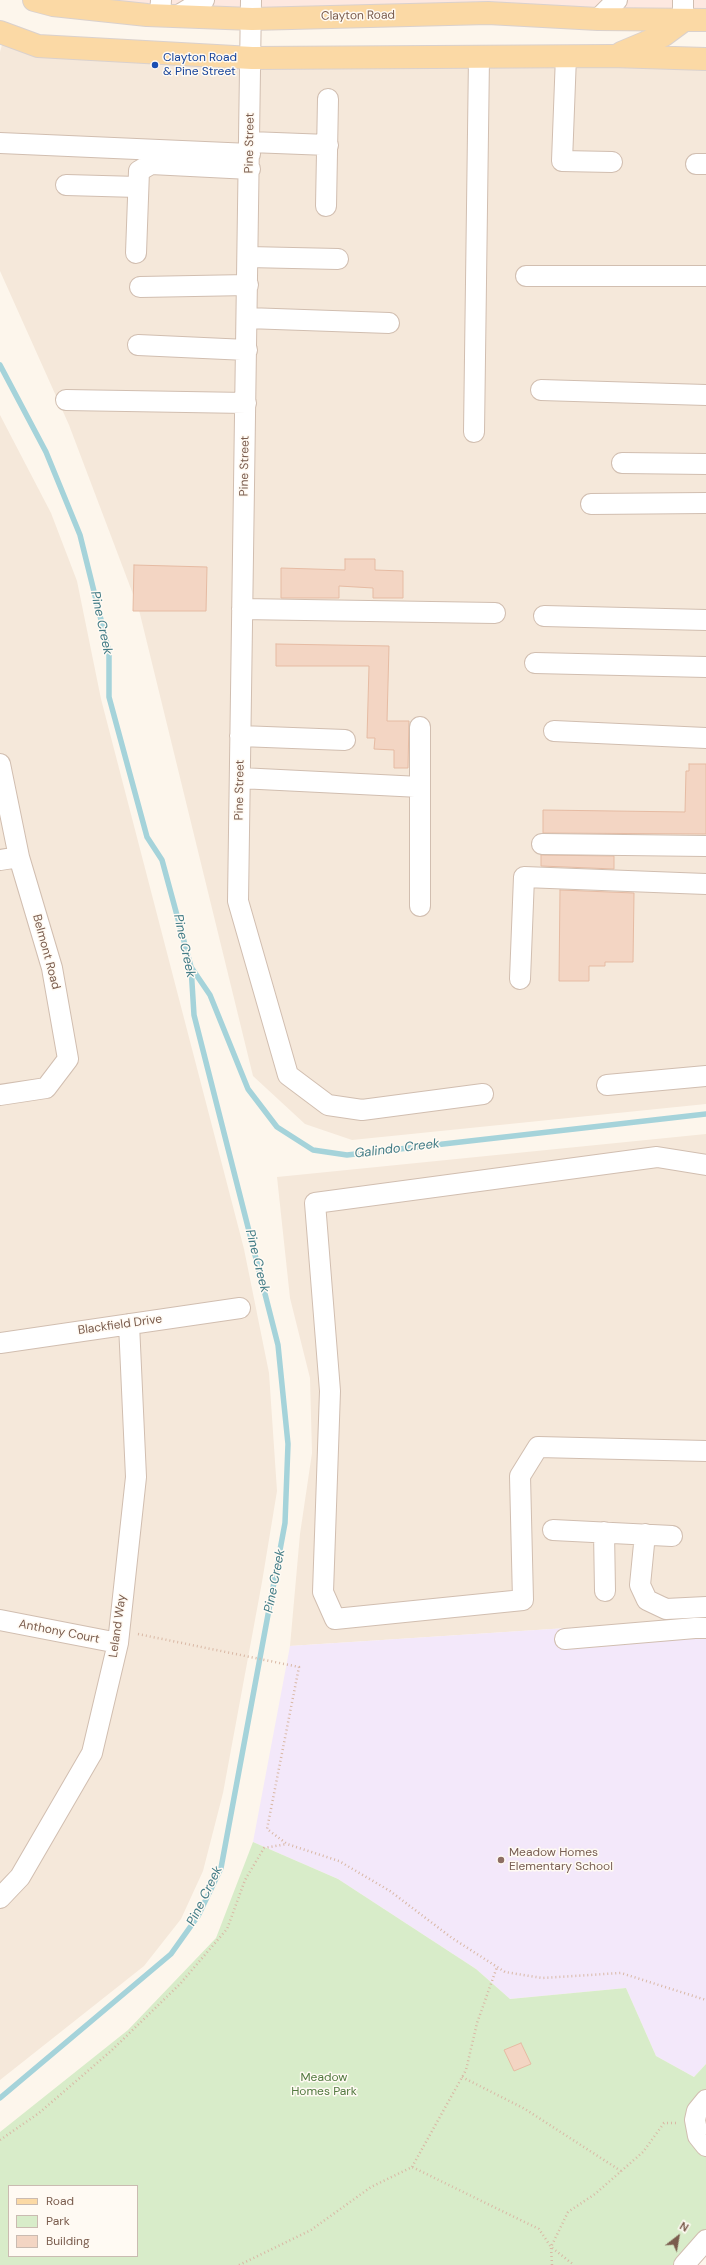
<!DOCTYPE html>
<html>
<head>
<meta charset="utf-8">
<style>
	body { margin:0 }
	#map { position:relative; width:706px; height:2265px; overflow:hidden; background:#fdf6ec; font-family:"DM Sans",sans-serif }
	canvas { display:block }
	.legend { position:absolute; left:8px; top:2185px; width:130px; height:72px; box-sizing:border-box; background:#fffaf3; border:1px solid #cabbb1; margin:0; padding:5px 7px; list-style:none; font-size:12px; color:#7a5c4d }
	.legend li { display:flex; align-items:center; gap:8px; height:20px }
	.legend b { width:20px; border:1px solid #cabbb1 }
	.north { position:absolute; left:658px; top:2217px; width:40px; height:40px; -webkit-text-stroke:3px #fffaf3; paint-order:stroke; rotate:31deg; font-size:11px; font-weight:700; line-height:16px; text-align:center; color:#7a5c4d }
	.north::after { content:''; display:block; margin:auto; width:14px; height:18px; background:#7a5c4d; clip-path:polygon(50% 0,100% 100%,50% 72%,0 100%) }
</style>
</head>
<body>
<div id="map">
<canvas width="706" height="2265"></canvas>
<ul class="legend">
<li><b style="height:5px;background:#fbd9a5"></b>Road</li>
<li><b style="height:11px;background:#d8ecc9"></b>Park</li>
<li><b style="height:11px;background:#f3d5c3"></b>Building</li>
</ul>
<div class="north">N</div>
</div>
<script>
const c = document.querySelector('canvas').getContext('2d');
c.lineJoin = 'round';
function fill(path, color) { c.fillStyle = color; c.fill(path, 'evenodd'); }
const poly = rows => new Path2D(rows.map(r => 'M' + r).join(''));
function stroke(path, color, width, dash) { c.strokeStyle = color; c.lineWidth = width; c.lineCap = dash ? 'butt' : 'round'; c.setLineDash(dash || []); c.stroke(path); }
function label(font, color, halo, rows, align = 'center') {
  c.font = font + ' "DM Sans",sans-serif'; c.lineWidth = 3; c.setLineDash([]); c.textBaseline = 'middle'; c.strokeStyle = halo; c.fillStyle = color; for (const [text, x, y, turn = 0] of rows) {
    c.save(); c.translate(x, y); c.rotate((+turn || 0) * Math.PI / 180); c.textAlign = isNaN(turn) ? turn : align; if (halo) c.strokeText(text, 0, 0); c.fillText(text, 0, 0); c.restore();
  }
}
fill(poly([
	[5,34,38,46,706,59,706,1104,352,1140,305,1124,253,1076,139,610,69,425,0,271,0,52],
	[0,415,51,513,77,581,101,699,244,1249,269,1373,277,1491,262,1582,223,1793,203,1871,181,1919,144,1966,0,2080],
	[706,1134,706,1619,290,1646,300,1534,312,1453,310,1378,290,1298,277,1177]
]), '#f5e8da');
fill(poly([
	[34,0,706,0,706,20,252,19]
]), '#fde8e0');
fill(poly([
	[706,1619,706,2064,694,2077,656,2056,626,1988,510,1999,476,1969,338,1879,253,1842,290,1646]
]), '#f3e8fa');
fill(poly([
	[253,1842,338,1879,476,1969,510,1999,626,1988,656,2056,694,2077,706,2064,706,2240,684,2265,0,2265,0,2132,128,2030,216,1938],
	[9,2186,137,2186,137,2256,9,2256]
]), '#d8ecc9');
stroke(poly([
	[0,365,46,452,80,535,109,652,109,697,147,837,162,860,191,967,194,1015,278,1345,288,1444,285,1523,221,1868,198,1916,171,1954,0,2098],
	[191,967,210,995,248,1089,277,1127,313,1150,347,1155,706,1114]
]), '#a5d3da', 5.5);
const building = poly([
	[345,559,375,559,375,570,403,571,403,598,373,598,373,588,339,586,339,598,281,598,281,568,345,570,345,559],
	[134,565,207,567,206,611,133,611,134,565],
	[276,644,389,646,387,721,409,721,408,768,394,768,394,750,374,749,375,738,367,738,369,666,276,666,276,644],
	[689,764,706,764,706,834,543,833,543,810,685,812,686,771,689,771,689,764],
	[541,855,614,856,614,869,541,866,541,855],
	[560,890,634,893,633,962,605,962,605,966,589,966,589,981,559,981,560,890],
	[521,2043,531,2064,514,2071,504,2050,521,2043]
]);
fill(building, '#f3d5c3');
stroke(building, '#e6bba3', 1);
const minor = poly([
	[251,0,238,901,288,1075,328,1105,362,1110,483,1094],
	[160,16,161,0],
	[177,16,204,0],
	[598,19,617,0],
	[683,21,683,0],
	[566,56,562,161,612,162],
	[250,142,328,145],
	[0,143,250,154],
	[696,164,706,164],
	[66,185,138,187],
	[326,206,328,99],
	[136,253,139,171,151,164,250,169],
	[248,257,338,259],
	[526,276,706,276],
	[140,287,248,285],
	[247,318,389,323],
	[138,345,247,350],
	[541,390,706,395],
	[66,400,246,403],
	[474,432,479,57],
	[622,463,706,464],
	[591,504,706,503],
	[242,609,495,613],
	[544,616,706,620],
	[535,663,706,667],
	[420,727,420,906],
	[554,731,706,738],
	[240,736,345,740],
	[0,764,19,857,52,968,68,1059,46,1088,0,1095],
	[240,778,420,787],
	[542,844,706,846],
	[0,860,19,857],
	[520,979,524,877,706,884],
	[607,1085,706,1076],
	[706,1165,657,1157,315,1203,330,1391,323,1592,335,1619,523,1600,520,1476,538,1447,706,1451],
	[0,1343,240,1308],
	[553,1530,672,1536],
	[604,1532,605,1591],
	[645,1534,640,1585,647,1600,666,1609,706,1607],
	[0,1620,118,1643],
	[565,1639,695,1628,706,1628],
	[0,1898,20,1877,92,1753,118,1643,136,1477,129,1324],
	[706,2100,697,2111,695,2120,698,2136,706,2146],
	[684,2265,706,2240]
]);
const major = poly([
	[34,0,53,5,147,15,252,19,488,13,598,19,706,20],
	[0,32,38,46,252,58,612,56,706,59],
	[621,53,664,35,683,21]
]);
stroke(minor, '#d1beb0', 22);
stroke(major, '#dad1cd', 24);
stroke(poly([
	[138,1634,299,1667,267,1829,287,1844,339,1861,390,1891,452,1938,505,1972,542,1978,621,1973,706,2000],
	[462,2077,525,2109,621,2171],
	[0,2140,39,2113,111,2051,180,1984,227,1929,245,1880,264,1848,287,1844],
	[412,2167,466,2070,477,2023,497,1967],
	[239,2265,311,2230,371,2187,412,2167,539,2229,551,2247,574,2265],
	[552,2265,551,2247,568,2212,595,2194,643,2152,664,2123,676,2123]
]), '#d9b8a5', 2.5, [1, 3]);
stroke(minor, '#fff', 20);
stroke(major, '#fbd9a5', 22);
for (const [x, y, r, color] of [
	[155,65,4,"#1a4fb4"],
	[501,1860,4,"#8d6e63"]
]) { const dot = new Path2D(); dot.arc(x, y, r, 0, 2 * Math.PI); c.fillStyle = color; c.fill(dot); stroke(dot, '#fffaf3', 1.5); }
label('12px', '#7a5c4d', '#fffaf3', [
	["Clayton Road",358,16,-1],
	["Pine Street",250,143,-89],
	["Pine Street",245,466,-89],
	["Pine Street",240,790,-89],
	["Belmont Road",46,952,75],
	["Blackfield Drive",120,1325,-8],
	["Leland Way",118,1626,-82],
	["Anthony Court",59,1632,11]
]);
label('12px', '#164399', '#fffaf3', [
	["Clayton Road",163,58],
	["& Pine Street",163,72]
], 'left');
label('12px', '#785e54', '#fffaf3', [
	["Meadow Homes",509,1853],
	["Elementary School",509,1867]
], 'left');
label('12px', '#537a41', '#fffaf3', [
	["Meadow",324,2078],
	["Homes Park",324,2092]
]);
label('italic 13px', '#437c86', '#fffaf3', [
	["Pine Creek",101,623,78],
	["Pine Creek",184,946,78],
	["Galindo Creek",397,1149,-7],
	["Pine Creek",257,1261,76],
	["Pine Creek",275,1581,-79],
	["Pine Creek",205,1896,-64]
]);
</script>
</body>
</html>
